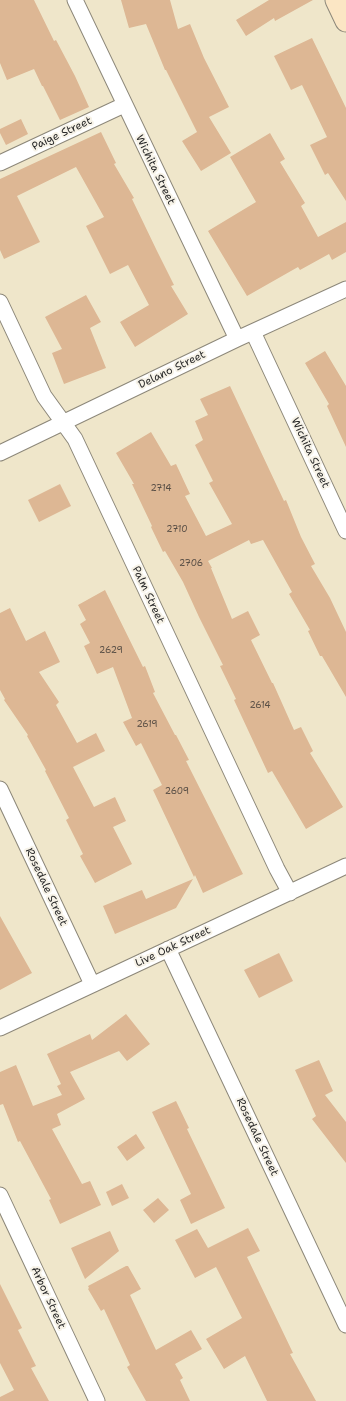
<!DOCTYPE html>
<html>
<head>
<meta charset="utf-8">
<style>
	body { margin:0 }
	canvas { display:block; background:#efe6ca }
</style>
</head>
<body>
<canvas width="346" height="1401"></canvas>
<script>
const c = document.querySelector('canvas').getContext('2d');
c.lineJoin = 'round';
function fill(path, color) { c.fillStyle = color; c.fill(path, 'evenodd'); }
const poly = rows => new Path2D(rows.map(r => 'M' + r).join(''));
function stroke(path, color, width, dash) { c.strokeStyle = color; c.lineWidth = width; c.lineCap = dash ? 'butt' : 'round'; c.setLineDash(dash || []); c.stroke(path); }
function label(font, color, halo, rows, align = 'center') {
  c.font = font + ' "Shantell Sans",sans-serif'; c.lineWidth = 4; c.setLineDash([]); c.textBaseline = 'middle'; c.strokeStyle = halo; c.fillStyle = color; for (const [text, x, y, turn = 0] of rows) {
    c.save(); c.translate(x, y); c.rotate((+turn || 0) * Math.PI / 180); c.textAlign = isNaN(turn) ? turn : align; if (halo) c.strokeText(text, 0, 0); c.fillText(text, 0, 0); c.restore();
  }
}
fill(poly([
	[0,0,34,0,54,41,56,40,75,76,89,107,60,120,43,86,42,86,34,69,7,80,0,63],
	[121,0,170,0,178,29,190,24,204,58,229,107,209,117,231,153,201,171,182,141,197,132,166,70,165,70,146,24,129,28],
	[269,0,313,0,275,21,274,18,246,36,236,20],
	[312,38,346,108,346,201,328,173,325,175,310,145,327,137,302,85,291,90,274,56],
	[21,119,28,134,6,145,0,133,0,129],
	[101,132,116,163,114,164,134,198,132,199,157,251,174,285,171,286,188,314,135,347,120,322,149,305,128,265,110,274,86,226,104,217,76,167,17,196,40,242,4,259,0,250,0,179],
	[270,133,285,159,280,162,305,203,301,206,318,237,346,222,346,252,332,260,329,254,300,270,298,267,247,296,208,231,256,202,230,157],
	[86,295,101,322,90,328,106,368,64,384,52,353,62,349,45,317],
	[325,351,346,386,346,447,327,406,329,404,305,363],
	[230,386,284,501,286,500,301,537,315,564,311,566,330,598,346,632,346,697,322,656,320,656,308,631,310,630,289,594,292,592,263,540,251,544,249,540,208,561,212,568,211,568,232,619,248,611,260,635,251,640,272,683,273,683,294,730,301,727,313,751,310,753,343,807,306,829,272,771,268,773,234,700,236,699,220,666,223,665,199,617,183,582,165,551,163,552,151,527,152,526,132,484,134,484,116,453,151,432,171,466,176,464,190,494,185,496,206,536,232,524,209,483,213,481,195,445,203,440,195,421,208,415,200,399],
	[60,484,71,506,39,522,28,500],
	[105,590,143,667,145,666,155,692,153,693,175,735,176,735,189,760,186,761,243,874,203,893,195,875,194,877,153,790,162,785,141,743,136,746,123,722,132,718,113,667,97,674,84,646,90,643,80,624,86,620,78,605],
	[10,608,26,641,45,631,60,662,39,672,59,702,56,705,77,743,96,733,105,751,73,767,94,807,115,797,126,821,113,827,132,864,95,883,80,856,83,854,66,820,69,818,45,771,46,770,27,736,28,735,4,700,5,699,0,690,0,613],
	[193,879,176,908,115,934,103,906,142,890,146,899],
	[0,916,32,973,0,990],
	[279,953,293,981,259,998,244,970],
	[126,1014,150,1044,127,1061,119,1051,70,1072,85,1099,57,1114,61,1125,52,1129,82,1184,90,1181,101,1205,60,1224,49,1200,51,1199,20,1141,18,1142,3,1104,0,1105,0,1072,16,1065,33,1106,62,1095,57,1086,61,1084,47,1054,90,1034,92,1040],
	[319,1060,333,1091,325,1095,346,1122,346,1163,312,1119,316,1116,295,1070],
	[176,1101,189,1128,187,1129,225,1208,191,1224,180,1200,191,1194,152,1112],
	[136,1134,145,1148,127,1161,117,1147],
	[122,1184,129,1198,112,1206,106,1192],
	[158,1198,169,1210,154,1223,143,1210],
	[248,1228,260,1251,247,1257,293,1353,290,1354,316,1401,267,1401,245,1356,224,1369,206,1339,242,1318,216,1267,195,1278,175,1240,197,1229,208,1248],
	[110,1231,119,1251,85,1279,71,1248],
	[126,1266,128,1266,141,1289,130,1295,156,1350,191,1330,202,1349,175,1364,183,1378,180,1380,190,1401,146,1401,127,1367,130,1365,104,1309,101,1311,88,1289,89,1288,88,1286],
	[0,1284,22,1328,18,1330,36,1366,31,1368,49,1401,0,1401,0,1397,14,1390,0,1363]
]), '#ddb794');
const street = poly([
	[75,0,237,339],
	[0,163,124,105],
	[0,302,44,396,75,439,277,869,290,893],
	[253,332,346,531],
	[0,453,237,339,346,289],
	[0,789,92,984],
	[168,949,346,1325],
	[0,1028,346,866],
	[0,1195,97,1401]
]);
const secondary = poly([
	[336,0,346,21]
]);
stroke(street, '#8d887a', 17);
stroke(secondary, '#8d887a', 23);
stroke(street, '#fff', 15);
stroke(secondary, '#fbe6c4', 21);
label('9px', '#584e45', null, [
	["2714",161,489],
	["2710",177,530],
	["2706",191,564],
	["2629",111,651],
	["2614",260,706],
	["2619",147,725],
	["2609",177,792]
]);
label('11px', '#2b2b2b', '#f7f3e8', [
	["Paige Street",62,134,-25],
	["Wichita Street",155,170,64],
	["Delano Street",172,370,-26],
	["Wichita Street",310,453,65],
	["Palm Street",148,595,65],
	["Rosedale Street",46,887,65],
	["Live Oak Street",173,947,-25],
	["Rosedale Street",257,1137,65],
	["Arbor Street",48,1298,65]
]);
</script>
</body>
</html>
